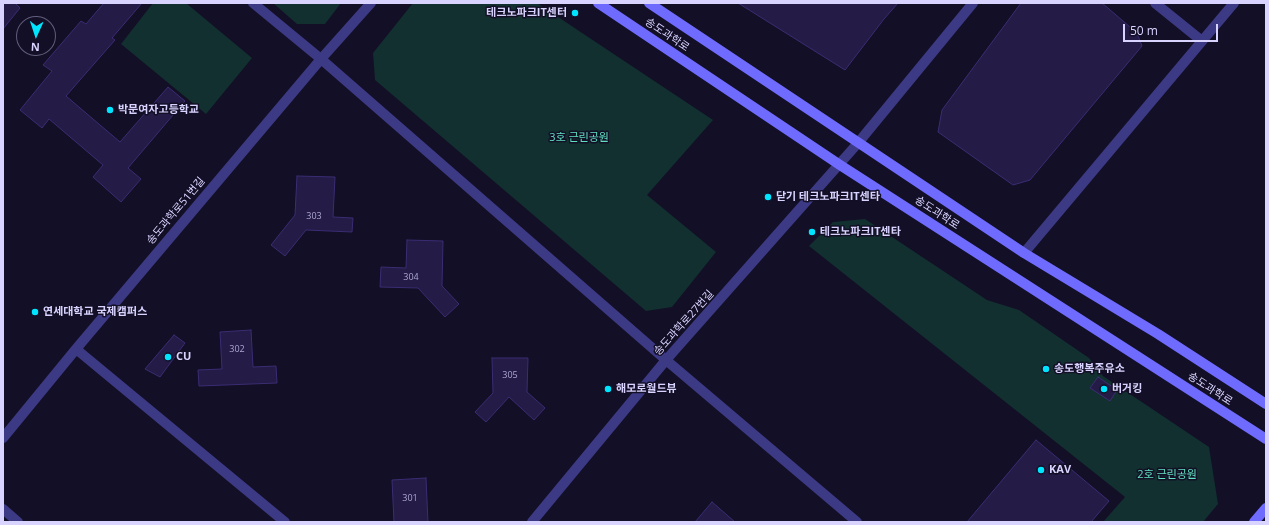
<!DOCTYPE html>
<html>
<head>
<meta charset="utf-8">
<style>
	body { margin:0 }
	#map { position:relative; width:1269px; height:525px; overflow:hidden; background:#130f26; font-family:"Open Sans",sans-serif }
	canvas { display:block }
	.frame { position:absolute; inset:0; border:4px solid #d9d4ff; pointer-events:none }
	.north { position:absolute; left:16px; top:16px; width:40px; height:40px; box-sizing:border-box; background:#130f26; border:1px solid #625e7d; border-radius:50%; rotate:183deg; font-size:11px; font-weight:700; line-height:16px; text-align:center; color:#d9d4ff }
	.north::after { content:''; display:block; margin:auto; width:14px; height:18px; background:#00e5ff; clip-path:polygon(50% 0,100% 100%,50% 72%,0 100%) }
	.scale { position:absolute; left:1123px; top:24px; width:95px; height:18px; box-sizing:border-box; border:2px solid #d9d4ff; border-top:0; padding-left:5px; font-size:12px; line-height:14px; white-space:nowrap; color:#d9d4ff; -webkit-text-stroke:3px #130f26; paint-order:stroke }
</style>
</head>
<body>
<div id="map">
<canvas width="1269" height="525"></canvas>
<div class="frame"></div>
<div class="north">N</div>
<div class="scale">50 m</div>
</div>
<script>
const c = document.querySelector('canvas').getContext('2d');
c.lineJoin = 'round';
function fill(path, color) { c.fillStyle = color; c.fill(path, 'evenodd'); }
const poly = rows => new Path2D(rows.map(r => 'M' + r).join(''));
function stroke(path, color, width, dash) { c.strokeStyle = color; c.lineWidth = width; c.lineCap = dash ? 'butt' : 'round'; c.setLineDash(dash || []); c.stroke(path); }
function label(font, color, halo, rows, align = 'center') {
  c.font = font + ' "Open Sans","Noto Sans KR",sans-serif'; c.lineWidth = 3; c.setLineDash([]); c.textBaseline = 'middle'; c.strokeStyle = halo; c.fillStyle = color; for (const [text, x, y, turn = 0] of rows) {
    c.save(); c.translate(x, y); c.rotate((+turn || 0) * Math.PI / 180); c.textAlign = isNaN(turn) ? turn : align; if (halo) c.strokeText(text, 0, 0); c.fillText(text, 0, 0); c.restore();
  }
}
fill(poly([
	[153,3,186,3,252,58,206,114,121,44],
	[273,3,341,3,325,24,297,24],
	[413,3,537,3,713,120,647,195,716,252,672,307,646,311,375,80,373,53],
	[865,219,987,300,1019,310,1089,358,1103,376,1209,447,1218,504,1203,522,1103,522,1125,497,809,246,833,222]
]), '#12302f');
const building = poly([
	[3,3,15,3,20,8,3,29,3,3],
	[104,3,142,3,112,38,115,40,66,96,120,142,168,87,185,101,128,168,141,179,121,202,93,177,103,165,49,119,42,128,20,110,52,71,43,65,81,21,86,24,104,3],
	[738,3,898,3,884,19,845,70,738,3],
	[1021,3,1102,3,1137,33,1142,46,1030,180,1013,185,938,132,942,110,1021,3],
	[297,176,335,177,333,217,353,218,352,232,306,230,285,256,271,245,295,215,297,176],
	[407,240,443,241,442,286,459,304,445,317,418,288,380,287,381,267,406,268,407,240],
	[251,330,253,367,276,366,277,383,199,386,198,370,222,369,220,332,251,330],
	[174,335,185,343,160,377,145,369,174,335],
	[492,358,528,358,527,392,545,408,534,420,509,397,486,422,475,412,493,393,492,358],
	[1098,377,1117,390,1110,401,1090,388,1098,377],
	[1036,440,1109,501,1091,522,967,522,1036,440],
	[426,478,428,522,394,522,392,480,426,478],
	[712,502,735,522,695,522,712,502]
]);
fill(building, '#241b47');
stroke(building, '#3b2d73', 1);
stroke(poly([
	[253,3,321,59,666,360,857,522],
	[1155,3,1202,41],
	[1024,253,1234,3],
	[76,349,285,522],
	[3,438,76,349,321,59,371,3],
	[3,509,18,522],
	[532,522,666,360,858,143,973,3]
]), '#3d3a85', 10);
stroke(poly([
	[598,3,840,165,1266,439],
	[649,3,1024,253,1158,334,1266,404],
	[1254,522,1266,508]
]), '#6f6bff', 10);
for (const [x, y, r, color] of [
	[575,13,4,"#00e5ff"],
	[110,110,4,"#00e5ff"],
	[768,197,4,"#00e5ff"],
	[812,232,4,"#00e5ff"],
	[35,312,4,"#00e5ff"],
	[168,357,4,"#00e5ff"],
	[1046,369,4,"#00e5ff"],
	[608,389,4,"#00e5ff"],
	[1104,389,4,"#00e5ff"],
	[1041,470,4,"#00e5ff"]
]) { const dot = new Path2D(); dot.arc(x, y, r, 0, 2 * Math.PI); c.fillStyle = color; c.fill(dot); stroke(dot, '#130f26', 1.5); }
label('9px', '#aca6d1', null, [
	["303",314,216],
	["304",411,277],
	["302",237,349],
	["305",510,375],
	["301",410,498]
]);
label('bold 11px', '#d9d4ff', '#130f26', [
	["테크노파크IT센터",567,13,"right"],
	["박문여자고등학교",118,110],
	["닫기 테크노파크IT센타",776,197],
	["테크노파크IT센타",820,232],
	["연세대학교 국제캠퍼스",43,312],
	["CU",176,357],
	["송도행복주유소",1054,369],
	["해모로월드뷰",616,389],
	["버거킹",1112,389],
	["KAV",1049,470]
], 'left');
label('11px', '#d9d4ff', '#130f26', [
	["송도과학로",667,35,34],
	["송도과학로51번길",176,211,-50],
	["송도과학로",937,213,33],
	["송도과학로27번길",684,323,-48],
	["송도과학로",1210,389,33]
]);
label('11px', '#5fe0c0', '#130f26', [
	["3호 근린공원",579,138],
	["2호 근린공원",1167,475]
]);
</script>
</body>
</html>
